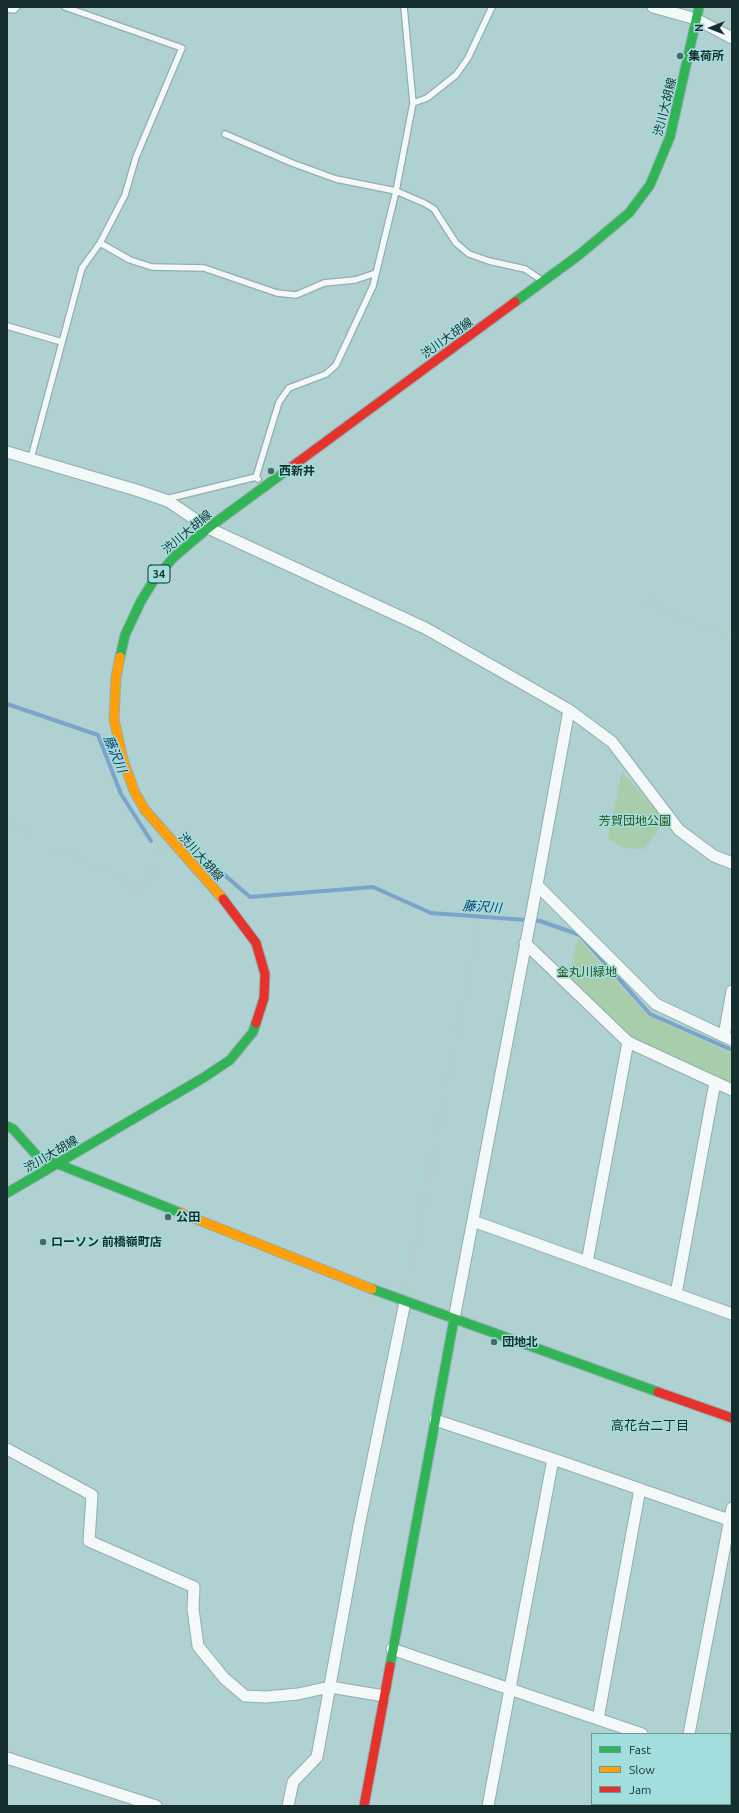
<!DOCTYPE html>
<html>
<head>
<meta charset="utf-8">
<style>
	body { margin:0 }
	#map { position:relative; width:739px; height:1813px; overflow:hidden; background:#afd1d1; font-family:Ubuntu,sans-serif }
	canvas { display:block }
	.frame { position:absolute; inset:0; border:8px solid #162e2e; pointer-events:none }
	.legend { position:absolute; left:591px; top:1733px; width:140px; height:72px; box-sizing:border-box; background:#a2dede; border:1px solid #6a9898; margin:0; padding:5px 7px; list-style:none; font-size:12px; color:#162e2e }
	.legend li { display:flex; align-items:center; gap:8px; height:20px }
	.legend b { width:20px; border:1px solid #6a9898 }
	.north { position:absolute; left:691px; top:8px; width:40px; height:40px; -webkit-text-stroke:3px #a2dede; paint-order:stroke; rotate:270deg; font-size:11px; font-weight:700; line-height:16px; text-align:center; color:#162e2e }
	.north::after { content:''; display:block; margin:auto; width:14px; height:18px; background:#162e2e; clip-path:polygon(50% 0,100% 100%,50% 72%,0 100%) }
</style>
</head>
<body>
<div id="map">
<canvas width="739" height="1813"></canvas>
<div class="frame"></div>
<ul class="legend">
<li><b style="height:5px;background:#30b455"></b>Fast</li>
<li><b style="height:5px;background:#ff9f0a"></b>Slow</li>
<li><b style="height:5px;background:#e5322d"></b>Jam</li>
</ul>
<div class="north">N</div>
</div>
<script>
const c = document.querySelector('canvas').getContext('2d');
c.lineJoin = 'round';
function fill(path, color) { c.fillStyle = color; c.fill(path, 'evenodd'); }
const poly = rows => new Path2D(rows.map(r => 'M' + r).join(''));
function stroke(path, color, width, dash) { c.strokeStyle = color; c.lineWidth = width; c.lineCap = dash ? 'butt' : 'round'; c.setLineDash(dash || []); c.stroke(path); }
function label(font, color, halo, rows, align = 'center') {
  c.font = font + ' Ubuntu,"Noto Sans JP",sans-serif'; c.lineWidth = 3; c.setLineDash([]); c.textBaseline = 'middle'; c.strokeStyle = halo; c.fillStyle = color; for (const [text, x, y, turn = 0] of rows) {
    c.save(); c.translate(x, y); c.rotate((+turn || 0) * Math.PI / 180); c.textAlign = isNaN(turn) ? turn : align; if (halo) c.strokeText(text, 0, 0); c.fillText(text, 0, 0); c.restore();
  }
}
fill(poly([
	[622,772,665,820,644,849,624,848,608,839],
	[578,938,647,1015,732,1054,732,1083,632,1037,569,977],
	[615,1804,668,1804,668,1806,615,1806]
]), '#a7cdaa');
stroke(poly([
	[7,704,98,735,121,794,151,841],
	[206,859,250,897,373,887,431,913,540,921,580,935,650,1014,732,1050]
]), '#7ba4cb', 4);
const lane = poly([
	[7,9,14,10,17,7],
	[413,103,427,98,456,75,468,58,492,7],
	[225,134,292,163,336,179,396,191,424,203,434,209,456,243,469,254,489,261,525,269,540,279],
	[100,243,130,260,152,267,204,268,277,293,296,295,324,283,355,280,376,273],
	[7,326,62,342],
	[31,458,82,268,100,243,125,195,136,157,182,48,65,7],
	[256,477,279,402,289,388,326,374,336,365,373,286,396,191,413,103,404,7],
	[166,499,256,477,258,479]
]);
const street = poly([
	[653,7,696,19,732,38],
	[7,452,136,490,168,501,208,528,425,628,522,683,569,710,612,742,679,830,714,856,732,863],
	[537,885,656,1004,732,1040],
	[525,943,628,1042,732,1090],
	[724,1036,732,991],
	[473,1221,732,1314],
	[587,1262,628,1042],
	[676,1294,715,1082],
	[454,1319,537,885,569,710],
	[435,1420,553,1459,732,1521],
	[7,1449,92,1495,89,1541,194,1587,193,1609,198,1646,224,1678,245,1696,266,1697,298,1694,330,1687,384,1696],
	[392,1649,642,1734],
	[598,1719,640,1489],
	[689,1734,732,1508],
	[7,1758,156,1806],
	[730,1764,732,1765],
	[288,1806,293,1782,317,1757,359,1526,405,1302],
	[488,1806,553,1459],
	[676,1806,676,1804]
]);
const fast = poly([
	[515,302,579,255,629,213,650,185,670,137,699,7],
	[120,657,125,635,141,601,154,580,174,557,208,528,290,468],
	[7,1126,13,1129,40,1159,58,1164,181,1213],
	[7,1193,203,1078,230,1060,253,1032,256,1023],
	[372,1289,658,1392],
	[390,1666,454,1319]
]);
const slow = poly([
	[120,657,116,677,114,719,123,760,135,793,145,810,223,899],
	[181,1213,372,1289]
]);
const jam = poly([
	[290,468,515,302],
	[223,899,256,943,265,974,264,998,256,1023],
	[658,1392,732,1418],
	[364,1806,390,1666]
]);
stroke(lane, '#93aeae', 8);
stroke(street, '#93aeae', 13);
stroke(fast, '#93aeae', 11);
stroke(slow, '#93aeae', 11);
stroke(jam, '#93aeae', 11);
stroke(poly([
	[647,600,692,624,732,636],
	[7,816,35,843,121,876,135,889,146,886,161,849],
	[408,1288,478,923]
]), '#c1caca', 2.5, [3, 3]);
stroke(lane, '#f3f8f8', 5.5);
stroke(street, '#f3f8f8', 11);
stroke(fast, '#30b455', 9);
stroke(slow, '#ff9f0a', 9);
stroke(jam, '#e5322d', 9);
for (const [x, y, r, color] of [
	[680,56,4,"#4c6767"],
	[271,471,4,"#4c6767"],
	[168,1217,4,"#4c6767"],
	[43,1242,4,"#4c6767"],
	[494,1342,4,"#4c6767"]
]) { const dot = new Path2D(); dot.arc(x, y, r, 0, 2 * Math.PI); c.fillStyle = color; c.fill(dot); stroke(dot, '#a2dede', 1.5); }
for (const [x, y, w] of [
	[159,574,22]
]) { const box = new Path2D(); box.roundRect(x - w / 2, y - 9, w, 18, 3); c.fillStyle = '#a2dede'; c.fill(box); stroke(box, '#162e2e', 1); }
label('bold 11px', '#162e2e', null, [
	["34",159,574]
]);
label('bold 12px', '#162e2e', '#a2dede', [
	["集荷所",688,56],
	["西新井",279,471],
	["公田",176,1217],
	["ローソン 前橋嶺町店",51,1242],
	["団地北",502,1342]
], 'left');
label('12px', '#162e2e', '#a2dede', [
	["渋川大胡線",665,107,-76],
	["渋川大胡線",447,338,-36],
	["渋川大胡線",187,532,-40],
	["渋川大胡線",201,857,48],
	["渋川大胡線",51,1154,-30]
]);
label('12px', '#2c5212', '#a2dede', [
	["芳賀団地公園",635,821],
	["金丸川緑地",587,972]
]);
label('italic 13px', '#0f3b6f', '#a2dede', [
	["藤沢川",115,754,67],
	["藤沢川",482,907,4]
]);
label('13px', '#162e2e', '#a2dede', [
	["高花台二丁目",650,1426]
]);
</script>
</body>
</html>
